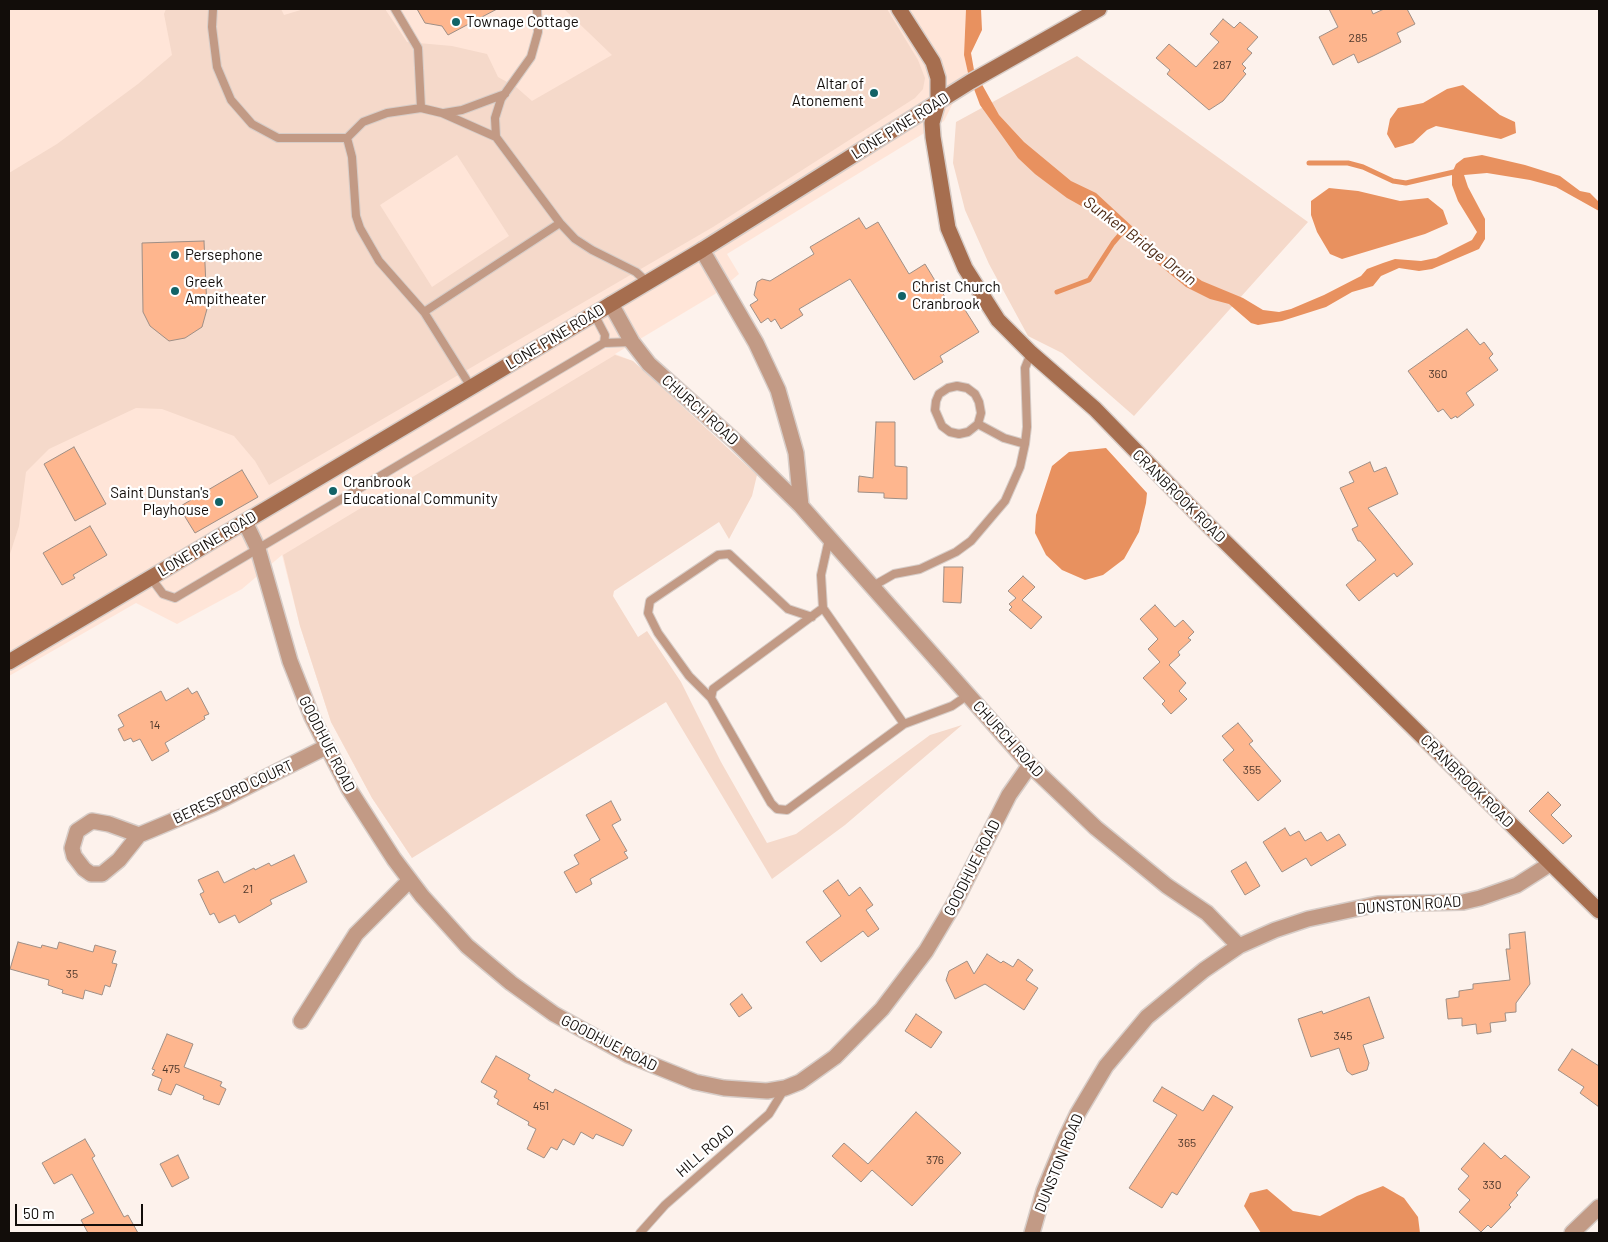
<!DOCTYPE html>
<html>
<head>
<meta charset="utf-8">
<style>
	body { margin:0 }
	#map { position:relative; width:1608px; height:1242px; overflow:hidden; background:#fdf2ec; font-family:Barlow,sans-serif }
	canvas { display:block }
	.frame { position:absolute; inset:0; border:10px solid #120d0a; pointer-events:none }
	.scale { position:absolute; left:15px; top:1204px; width:128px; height:22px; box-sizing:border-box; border:2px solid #120d0a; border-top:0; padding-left:6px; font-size:15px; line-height:18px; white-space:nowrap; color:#120d0a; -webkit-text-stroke:4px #fff; paint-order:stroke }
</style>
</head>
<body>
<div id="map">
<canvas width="1608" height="1242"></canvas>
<div class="frame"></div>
<div class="scale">50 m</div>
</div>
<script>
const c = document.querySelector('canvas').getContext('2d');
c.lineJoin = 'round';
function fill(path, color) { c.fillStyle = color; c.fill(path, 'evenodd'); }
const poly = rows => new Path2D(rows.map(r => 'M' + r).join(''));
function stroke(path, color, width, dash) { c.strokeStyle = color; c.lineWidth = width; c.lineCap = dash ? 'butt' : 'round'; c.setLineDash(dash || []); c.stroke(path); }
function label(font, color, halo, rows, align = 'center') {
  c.font = font + ' Barlow,sans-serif'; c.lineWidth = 4.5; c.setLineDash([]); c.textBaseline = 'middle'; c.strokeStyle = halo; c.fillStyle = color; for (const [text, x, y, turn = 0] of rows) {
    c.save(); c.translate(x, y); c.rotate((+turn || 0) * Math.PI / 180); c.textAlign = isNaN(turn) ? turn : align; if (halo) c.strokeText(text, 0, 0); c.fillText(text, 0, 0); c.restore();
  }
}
fill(poly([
	[9,9,966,9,964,55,968,73,944,121,727,254,739,274,715,294,615,354,633,361,412,858,372,798,331,722,300,626,282,555,242,589,177,624,136,603,9,676]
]), '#ffe5d8');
fill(poly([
	[166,9,281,9,284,15,304,9,385,9,407,42,452,46,487,54,498,77,516,87,532,101,612,55,564,9,887,9,918,60,925,78,923,89,915,98,713,227,269,485,255,461,234,436,162,409,136,408,49,449,26,472,19,526,9,557,9,173,57,144,138,84,172,55,164,14],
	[457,155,509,236,432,287,380,205],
	[1077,56,1308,222,1134,416,1062,353,1028,336,989,264,965,210,953,163,956,122],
	[615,355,633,361,757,475,752,496,729,539,719,522,614,591,613,596,638,637,647,631,681,682,721,762,767,843,796,834,930,735,962,725,845,825,772,879,666,702,412,858,372,798,331,722,300,626,283,555]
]), '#f5d9ca');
fill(poly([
	[966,9,981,9,982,30,971,53,974,70,999,115,1024,142,1071,181,1096,193,1162,254,1202,281,1243,298,1263,310,1279,312,1291,309,1324,295,1361,276,1367,269,1383,263,1395,259,1421,261,1436,258,1472,240,1477,232,1458,201,1452,185,1452,173,1456,164,1464,158,1482,155,1525,165,1560,176,1580,191,1590,193,1599,202,1599,211,1556,187,1530,180,1487,173,1464,175,1468,187,1485,219,1485,239,1479,249,1432,269,1419,271,1399,268,1381,276,1373,286,1352,292,1326,307,1282,321,1258,325,1251,323,1229,304,1210,299,1186,287,1101,217,1067,198,1035,174,1018,158,980,105,968,73,964,55],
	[1463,85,1500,115,1515,122,1516,133,1501,139,1436,126,1427,130,1413,143,1395,148,1387,134,1390,119,1398,108,1423,103,1447,89],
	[1329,188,1358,191,1400,201,1428,198,1443,210,1448,224,1425,234,1342,259,1330,254,1317,232,1311,215,1311,201],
	[1106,448,1147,493,1146,503,1139,532,1124,559,1103,575,1085,580,1062,570,1046,555,1035,533,1036,515,1052,466,1069,452],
	[1383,1186,1404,1198,1418,1217,1420,1233,1261,1233,1244,1206,1250,1193,1267,1189,1293,1211,1320,1216,1357,1196]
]), '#e8915f');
stroke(poly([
	[1309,163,1348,163,1363,167,1393,181,1406,183,1458,171],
	[1057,292,1089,280,1113,243,1125,229]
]), '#e8915f', 5);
const building = poly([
	[417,9,497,9,448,35,442,26,425,23,417,9],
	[1329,9,1371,9,1373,14,1384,9,1407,9,1415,24,1397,33,1401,42,1373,56,1358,63,1354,54,1333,65,1319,37,1338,27,1329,9],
	[1223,19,1234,28,1240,22,1258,37,1247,49,1252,53,1242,64,1246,68,1243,71,1246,74,1223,101,1209,110,1167,74,1170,70,1156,58,1169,44,1196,67,1219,42,1210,34,1223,19],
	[859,218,866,229,878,222,909,274,925,264,951,307,960,302,979,332,940,356,943,362,914,380,850,279,799,309,803,315,781,329,775,319,771,322,768,318,761,323,750,305,758,300,754,295,757,282,762,279,770,281,814,254,810,247,859,218],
	[204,241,207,309,202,327,185,338,169,341,150,326,143,312,142,243,204,241],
	[1467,329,1480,345,1484,342,1493,354,1489,358,1498,370,1466,393,1474,405,1457,418,1456,416,1451,419,1443,409,1438,412,1408,371,1467,329],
	[876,422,895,422,895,466,907,467,907,499,884,498,884,493,858,492,859,476,873,478,876,422],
	[74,447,106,504,75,521,44,464,74,447],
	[1370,462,1374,472,1386,467,1398,494,1368,508,1413,564,1397,577,1394,573,1359,601,1346,585,1376,560,1360,541,1358,541,1352,529,1358,526,1340,488,1354,482,1349,472,1370,462],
	[242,470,258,497,195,533,179,507,242,470],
	[90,526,107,555,73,575,75,578,62,585,43,553,90,526],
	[944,567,963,567,961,603,943,602,944,567],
	[1023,576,1035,587,1022,600,1042,617,1031,629,1009,610,1012,607,1009,604,1016,598,1008,591,1023,576],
	[1155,605,1175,627,1183,620,1194,632,1188,638,1191,640,1178,652,1180,655,1169,665,1186,683,1179,691,1187,699,1171,714,1162,704,1165,701,1143,678,1160,662,1148,649,1158,639,1140,619,1155,605],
	[188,688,192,694,197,691,209,714,204,716,205,719,165,743,169,751,152,761,140,739,133,742,131,738,124,741,118,729,124,726,118,715,161,691,166,701,188,688],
	[1238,723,1253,741,1249,744,1281,781,1258,801,1223,760,1234,750,1222,736,1238,723],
	[1548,792,1561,805,1551,815,1572,836,1563,844,1529,811,1548,792],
	[611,801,621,820,612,825,627,851,624,852,628,858,590,879,592,884,576,893,564,872,579,864,574,855,600,840,586,815,611,801],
	[1285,828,1290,836,1299,831,1305,841,1321,832,1327,841,1339,834,1346,845,1311,866,1306,858,1282,872,1263,842,1285,828],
	[294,855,307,882,270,900,272,904,239,923,235,915,219,923,214,913,210,915,200,894,204,892,198,880,218,871,224,883,254,868,255,870,269,863,271,866,294,855],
	[1246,862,1260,886,1245,895,1231,871,1246,862],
	[838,880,849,896,860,887,873,905,866,910,879,929,868,937,863,931,821,962,806,942,841,916,823,891,838,880],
	[1525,932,1530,984,1516,1003,1516,1012,1505,1013,1506,1021,1490,1023,1491,1032,1477,1034,1476,1024,1462,1026,1462,1018,1448,1019,1446,999,1459,997,1459,991,1473,989,1473,984,1510,980,1506,949,1510,949,1509,934,1525,932],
	[18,942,41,948,42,945,57,949,59,942,93,952,95,945,116,951,112,963,117,964,110,987,105,985,102,995,85,990,83,999,62,993,63,990,48,985,49,980,10,969,18,942],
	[987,954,1001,963,1003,961,1013,967,1018,959,1033,970,1026,980,1038,988,1024,1010,985,984,955,999,946,980,949,971,967,961,974,974,987,954],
	[742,994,752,1008,739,1017,730,1004,742,994],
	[1369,997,1384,1038,1363,1045,1369,1063,1367,1070,1352,1075,1347,1071,1339,1048,1311,1057,1298,1019,1322,1011,1323,1014,1369,997],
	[916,1014,942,1032,931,1048,905,1031,916,1014],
	[167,1034,193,1044,184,1067,222,1082,220,1086,226,1089,219,1105,203,1099,204,1096,176,1084,171,1095,158,1090,162,1079,152,1075,155,1070,152,1069,167,1034],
	[1572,1049,1599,1066,1599,1107,1580,1093,1584,1087,1558,1070,1572,1049],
	[496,1056,530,1075,528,1079,553,1093,555,1089,632,1130,623,1146,596,1134,593,1139,581,1132,574,1145,563,1139,557,1150,551,1147,544,1158,527,1149,536,1129,528,1125,529,1122,497,1104,499,1100,494,1097,497,1091,481,1082,496,1056],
	[1162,1087,1203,1111,1213,1095,1233,1107,1177,1195,1172,1192,1162,1208,1129,1188,1177,1115,1153,1101,1162,1087],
	[916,1112,961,1153,912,1206,872,1170,861,1182,832,1156,844,1143,868,1164,916,1112],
	[85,1139,95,1156,92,1158,124,1217,128,1215,138,1233,88,1233,81,1220,94,1213,72,1174,54,1184,42,1163,85,1139],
	[1484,1143,1501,1159,1505,1155,1530,1177,1516,1193,1518,1195,1509,1205,1511,1207,1491,1228,1488,1225,1481,1232,1459,1212,1470,1200,1458,1189,1469,1176,1461,1169,1484,1143],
	[178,1155,189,1178,172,1187,160,1164,178,1155]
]);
fill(building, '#feb68e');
stroke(building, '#9f8f86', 1);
const lane = poly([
	[213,9,212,27,217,67,231,100,252,124,278,138,347,138,363,122,387,113,421,108,442,113,496,137],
	[395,9,418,48,421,108],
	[537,9,538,32,531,57,501,99,495,118,496,137,560,223,575,239,592,250,636,272,648,283],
	[444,113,462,110,505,94],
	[347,138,352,157,356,216,360,228,379,261,424,312,471,387],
	[424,312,560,223],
	[594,314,605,335,604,343],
	[978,424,968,432,959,434,950,432,942,426,935,410,936,401,939,394,948,388,957,386,967,388,975,394,979,402,981,413,978,424,1004,438,1025,444],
	[829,539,821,575,823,608,904,724,952,706,968,695],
	[151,578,163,594,175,598,604,343,632,342],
	[873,586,894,574,920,569,956,552,971,541,1005,501,1020,467,1025,444,1027,427,1025,368,1031,353],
	[823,608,713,689,711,698,771,803,777,809,787,810,904,724],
	[711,698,689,676,658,633,648,613,650,601,718,555,729,554,788,609,812,617],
	[640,1233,665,1205,769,1114,785,1088]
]);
const street = poly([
	[702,250,756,343,778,390,796,453,801,506],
	[611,304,632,342,649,364,736,442,801,506,1030,765,1096,828,1167,886,1207,913,1239,946],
	[245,522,258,549,290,661,312,717,349,789,394,859,422,896,467,946,511,983,554,1014,628,1055,695,1082,724,1088,767,1091,785,1088,800,1082,835,1057,882,1009,926,951,954,904,1009,795,1030,765],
	[139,835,109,824,92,821,77,831,72,848,74,856,84,869,91,874,102,874,119,860,139,835,213,804,326,747],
	[301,1021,356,934,410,880],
	[1032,1233,1044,1191,1065,1140,1078,1113,1106,1066,1147,1017,1204,970,1239,946,1275,930,1308,919,1378,904,1463,902,1480,898,1517,885,1550,864],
	[1572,1233,1599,1207]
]);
const secondary = poly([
	[899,9,933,62,938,78,938,102,932,123,933,137,948,228,965,268,998,320,1031,353,1095,409,1208,525,1599,911],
	[9,662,702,250,970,82,1099,9]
]);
stroke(lane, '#d7cdc8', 10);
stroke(street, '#d7cdc8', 18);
stroke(secondary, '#d7cdc8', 18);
stroke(lane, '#c29a85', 8);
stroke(street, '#c29a85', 15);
stroke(secondary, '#a66e4f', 15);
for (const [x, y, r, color] of [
	[456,22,5,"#126367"],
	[874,93,5,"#126367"],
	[175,255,5,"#126367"],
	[175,291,5,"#126367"],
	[902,296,5,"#126367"],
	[333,491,5,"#126367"],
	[219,502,5,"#126367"]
]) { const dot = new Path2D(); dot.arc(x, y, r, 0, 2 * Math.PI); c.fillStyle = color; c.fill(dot); stroke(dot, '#fff', 2); }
label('12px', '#4d372b', null, [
	["285",1358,38],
	["287",1222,65],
	["360",1438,374],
	["14",155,725],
	["355",1252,770],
	["21",248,889],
	["35",72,974],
	["345",1343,1036],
	["475",171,1069],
	["451",541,1106],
	["365",1187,1143],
	["376",935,1160],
	["330",1492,1185]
]);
label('15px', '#120d0a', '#fff', [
	["Townage Cottage",466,22],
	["Altar of",864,84,"right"],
	["Atonement",864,101,"right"],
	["Persephone",185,255],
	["Greek",185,282],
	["Ampitheater",185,299],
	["Christ Church",912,287],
	["Cranbrook",912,304],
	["Cranbrook",343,482],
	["Educational Community",343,499],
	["Saint Dunstan's",209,493,"right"],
	["Playhouse",209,510,"right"]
], 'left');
label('15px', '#120d0a', '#fff', [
	["LONE PINE ROAD",900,126,-32],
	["LONE PINE ROAD",555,337,-31],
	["CHURCH ROAD",700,410,42],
	["CRANBROOK ROAD",1179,496,45],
	["LONE PINE ROAD",207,544,-31],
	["CHURCH ROAD",1008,739,48],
	["GOODHUE ROAD",327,744,63],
	["CRANBROOK ROAD",1467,781,45],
	["BERESFORD COURT",233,792,-25],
	["GOODHUE ROAD",972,868,-63],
	["DUNSTON ROAD",1409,905,-4],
	["GOODHUE ROAD",609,1043,27],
	["HILL ROAD",705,1151,-41],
	["DUNSTON ROAD",1059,1163,-68]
]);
label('italic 16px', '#4e2b16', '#fff', [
	["Sunken Bridge Drain",1140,241,37]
]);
</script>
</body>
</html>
